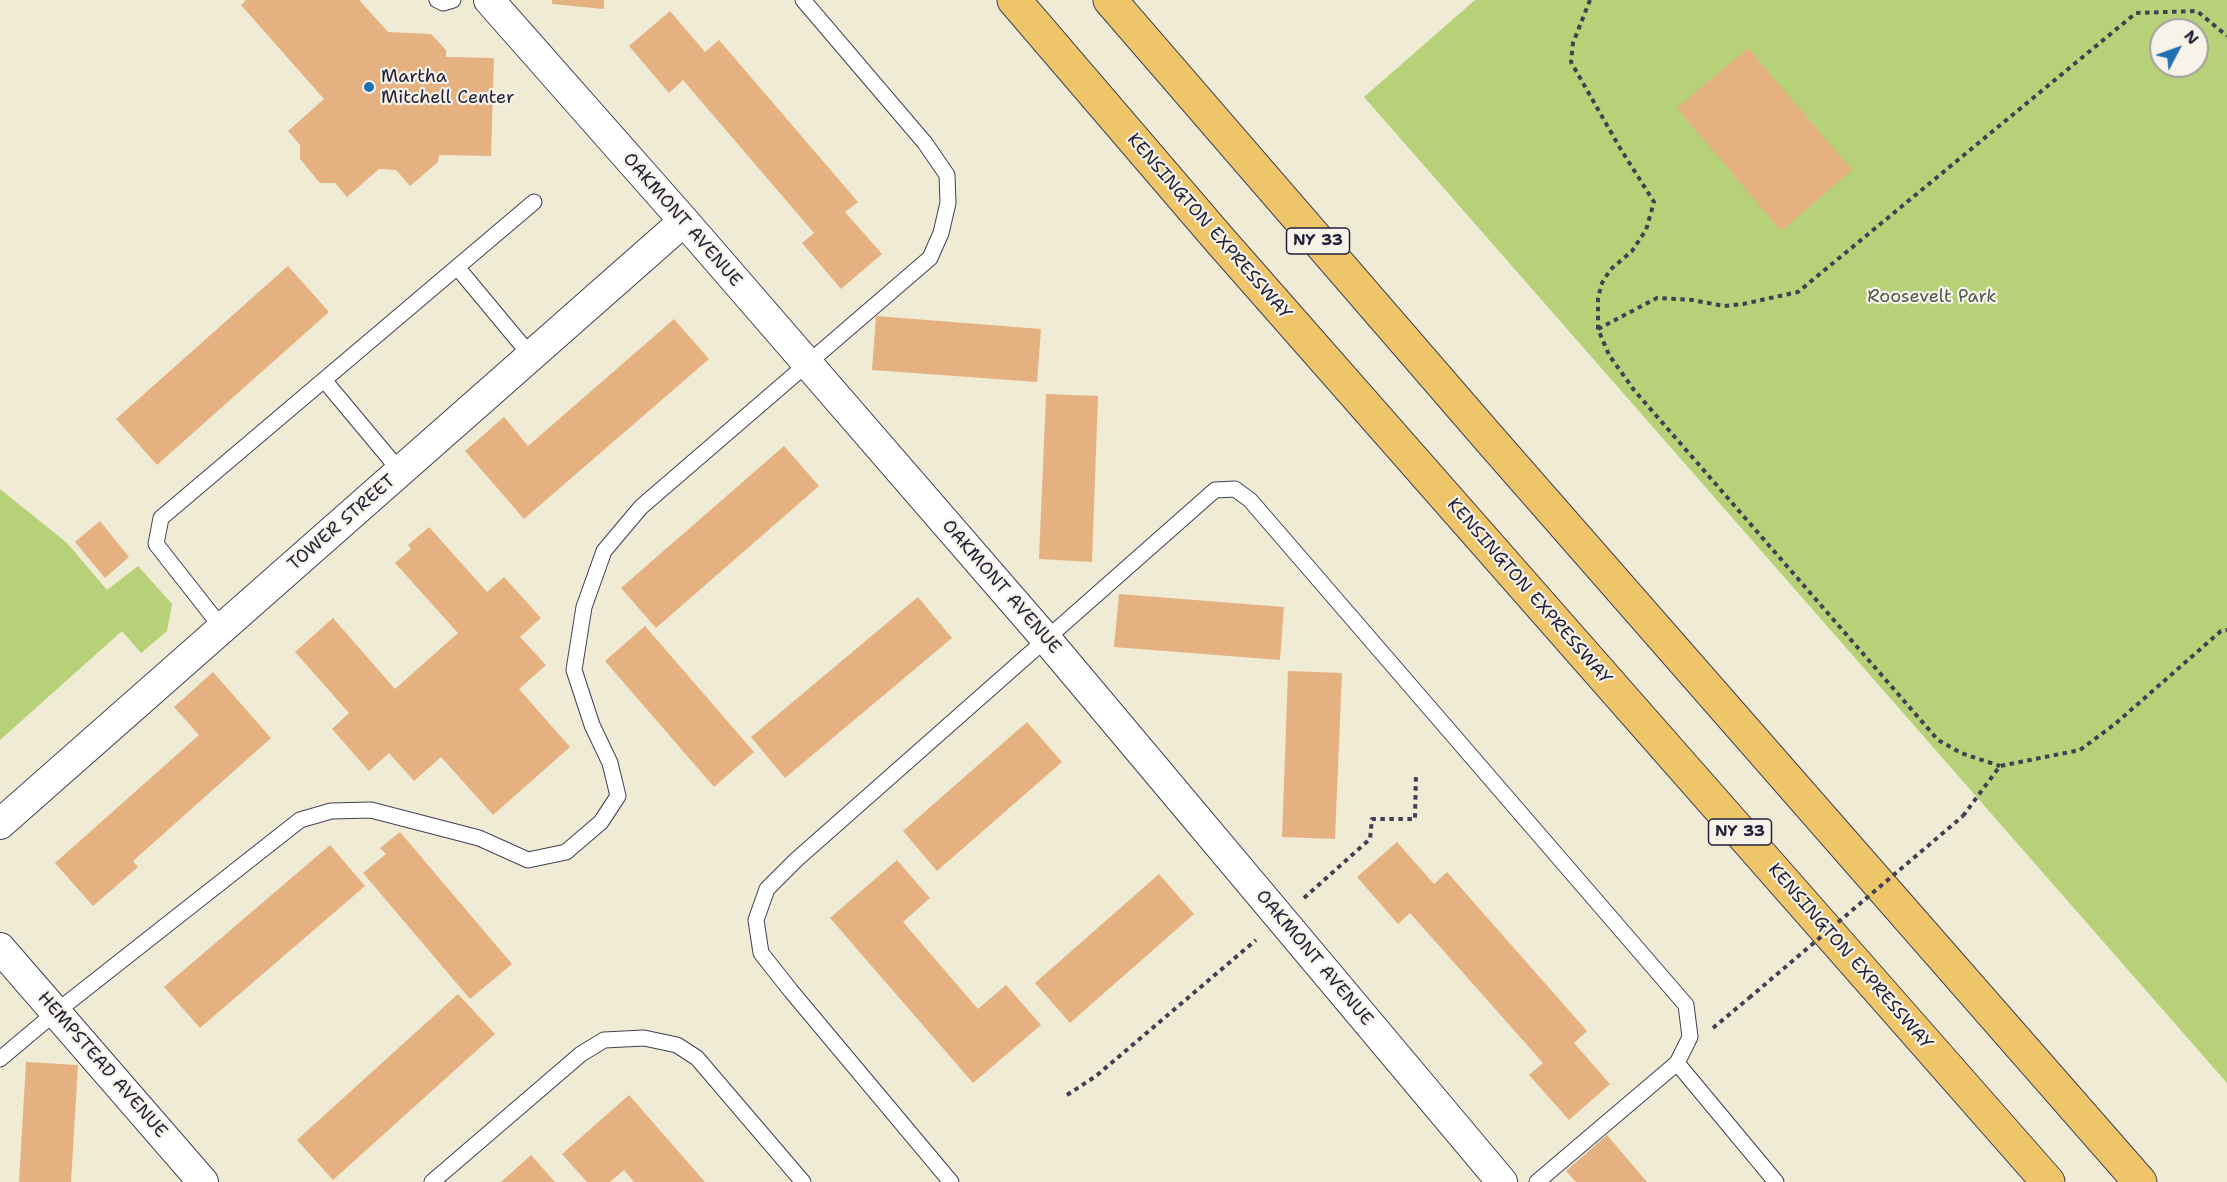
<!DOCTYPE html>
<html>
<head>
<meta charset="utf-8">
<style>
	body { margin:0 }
	#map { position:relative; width:2227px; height:1182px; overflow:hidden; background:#f0ebd5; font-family:"Shantell Sans",sans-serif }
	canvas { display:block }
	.north { position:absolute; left:2149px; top:18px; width:60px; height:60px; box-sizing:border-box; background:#f7f3e8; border:2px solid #a29fa3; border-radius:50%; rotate:49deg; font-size:16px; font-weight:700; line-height:24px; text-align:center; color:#22223b }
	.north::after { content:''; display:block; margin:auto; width:21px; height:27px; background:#1f6fb2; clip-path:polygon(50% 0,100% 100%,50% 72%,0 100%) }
</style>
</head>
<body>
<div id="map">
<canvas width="2227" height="1182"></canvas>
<div class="north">N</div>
</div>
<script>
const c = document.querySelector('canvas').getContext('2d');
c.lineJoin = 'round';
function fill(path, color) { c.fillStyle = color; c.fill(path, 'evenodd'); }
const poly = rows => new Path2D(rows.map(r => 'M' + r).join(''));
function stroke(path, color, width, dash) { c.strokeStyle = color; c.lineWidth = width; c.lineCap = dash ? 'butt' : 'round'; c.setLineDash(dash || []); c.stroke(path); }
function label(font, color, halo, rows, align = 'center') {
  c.font = font + ' "Shantell Sans",sans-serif'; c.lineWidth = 4.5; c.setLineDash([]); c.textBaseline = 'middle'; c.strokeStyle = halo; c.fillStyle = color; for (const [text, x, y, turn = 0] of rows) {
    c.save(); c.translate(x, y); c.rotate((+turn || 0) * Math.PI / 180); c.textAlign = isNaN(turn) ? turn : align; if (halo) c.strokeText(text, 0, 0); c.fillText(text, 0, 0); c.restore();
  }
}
fill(poly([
	[1475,0,2227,0,2227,1083,1364,97],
	[2161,30,2197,30,2197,66,2161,66],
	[0,489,67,543,107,590,138,566,172,604,167,631,141,653,122,631,0,740]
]), '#b6d177');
fill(poly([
	[246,0,359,0,388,32,431,34,446,50,446,57,494,58,491,156,439,155,438,162,410,186,396,170,379,169,347,197,335,183,320,183,300,159,300,145,288,131,324,99,241,5],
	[552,0,604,0,604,9,552,4],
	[670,11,705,52,719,40,858,202,845,212,882,254,841,289,802,243,814,233,683,80,669,93,629,46],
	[1748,48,1852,170,1781,231,1677,108],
	[288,266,329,312,157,465,116,419],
	[876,316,1041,329,1037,382,872,370],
	[674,319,709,359,524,519,465,451,504,417,528,446],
	[1046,394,1098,396,1092,562,1039,559],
	[784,446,819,486,656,628,621,588],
	[100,521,129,557,105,578,75,542],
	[429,527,487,592,504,577,541,618,520,637,546,665,519,689,570,747,493,815,441,757,414,781,389,753,369,771,332,729,349,713,295,652,333,618,395,689,458,633,395,563,411,549,408,545],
	[1119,594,1284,607,1280,660,1114,647],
	[918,597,952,638,785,778,751,737],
	[645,626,754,752,714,787,605,661],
	[1288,671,1342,673,1335,839,1282,837],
	[213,672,271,738,133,861,138,867,93,906,55,863,199,735,174,707],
	[1027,722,1062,762,937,871,903,831],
	[400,832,512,964,470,999,363,873,386,854,380,848],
	[1397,842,1434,884,1447,872,1587,1031,1574,1043,1610,1084,1569,1120,1529,1075,1543,1063,1410,913,1398,924,1357,877],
	[330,845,365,886,200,1028,164,987],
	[897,860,930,898,903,922,978,1009,1006,985,1041,1025,973,1083,830,918],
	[1159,874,1194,914,1070,1023,1035,983],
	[458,994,495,1034,333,1180,297,1140],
	[26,1062,78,1065,71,1182,19,1182],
	[629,1095,705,1182,634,1182,624,1170,610,1182,587,1182,562,1154],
	[1607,1135,1647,1182,1576,1182,1566,1171],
	[531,1155,555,1182,501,1182]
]), '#e6b181');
const service = poly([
	[437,0,443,3,453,0],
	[457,267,531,356],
	[324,380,400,471],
	[222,628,156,544,161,518,534,202],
	[0,1059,56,1012,300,820,331,811,371,810,479,838,528,860,566,852,601,822,618,796,610,763,592,725,574,670,584,607,604,551,641,507,930,258,941,233,948,203,947,175,925,143,803,0],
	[1677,1063,1776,1182],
	[432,1182,581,1054,604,1040,644,1038,677,1045,697,1058,803,1182],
	[951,1182,791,991,761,953,756,920,767,889,796,860,1215,490,1235,489,1250,500,1686,1005,1690,1037,1677,1063,1537,1182]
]);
const minor = poly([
	[489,0,684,221,1047,640,1502,1182],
	[0,824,684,221],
	[0,948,203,1182]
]);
const motorway = poly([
	[1014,0,1218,238,2048,1182],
	[1110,0,1487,436,2140,1182]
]);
stroke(service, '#414052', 17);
stroke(minor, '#414052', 32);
stroke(motorway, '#414052', 35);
stroke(poly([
	[1590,0,1573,43,1571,62,1620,148,1654,202,1646,230,1632,251,1610,270,1602,283,1598,298,1598,329,1609,355,1634,390,1938,740,1961,753,2000,766],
	[1598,329,1657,298,1692,300,1724,306,1743,304,1798,292,2136,13,2197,11,2227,36],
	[1963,816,2000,766,2080,750,2115,724,2221,631,2227,630],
	[1304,898,1370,839,1372,819,1415,819,1416,773],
	[1713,1028,1749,998],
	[1067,1095,1096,1076,1256,940]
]), '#414052', 4, [4.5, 4.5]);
stroke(service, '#fff', 15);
stroke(minor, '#fff', 30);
stroke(motorway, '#eec569', 33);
stroke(poly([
	[1749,998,1963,816]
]), '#414052', 4, [4.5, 4.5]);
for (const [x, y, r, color] of [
	[369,87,6,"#1f6fb2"]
]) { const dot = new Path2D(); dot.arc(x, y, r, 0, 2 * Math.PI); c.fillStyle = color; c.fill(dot); stroke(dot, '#f7f3e8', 2); }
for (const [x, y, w] of [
	[1318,241,63],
	[1740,832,63]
]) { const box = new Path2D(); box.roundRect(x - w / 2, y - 13, w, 26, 4.5); c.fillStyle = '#f7f3e8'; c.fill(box); stroke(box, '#22223b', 1.5); }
label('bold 16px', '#22223b', null, [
	["NY 33",1318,241],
	["NY 33",1740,832]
]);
label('18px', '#22223b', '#f7f3e8', [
	["Martha",381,77],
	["Mitchell Center",381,98]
], 'left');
label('18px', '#22223b', '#f7f3e8', [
	["OAKMONT AVENUE",682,220,49],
	["KENSINGTON EXPRESSWAY",1209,227,49],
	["TOWER STREET",342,523,-41],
	["OAKMONT AVENUE",1001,587,49],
	["KENSINGTON EXPRESSWAY",1529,592,49],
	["KENSINGTON EXPRESSWAY",1850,957,49],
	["OAKMONT AVENUE",1314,958,50],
	["HEMPSTEAD AVENUE",102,1065,49]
]);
label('18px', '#4e574d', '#f7f3e8', [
	["Roosevelt Park",1932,297]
]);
</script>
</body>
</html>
